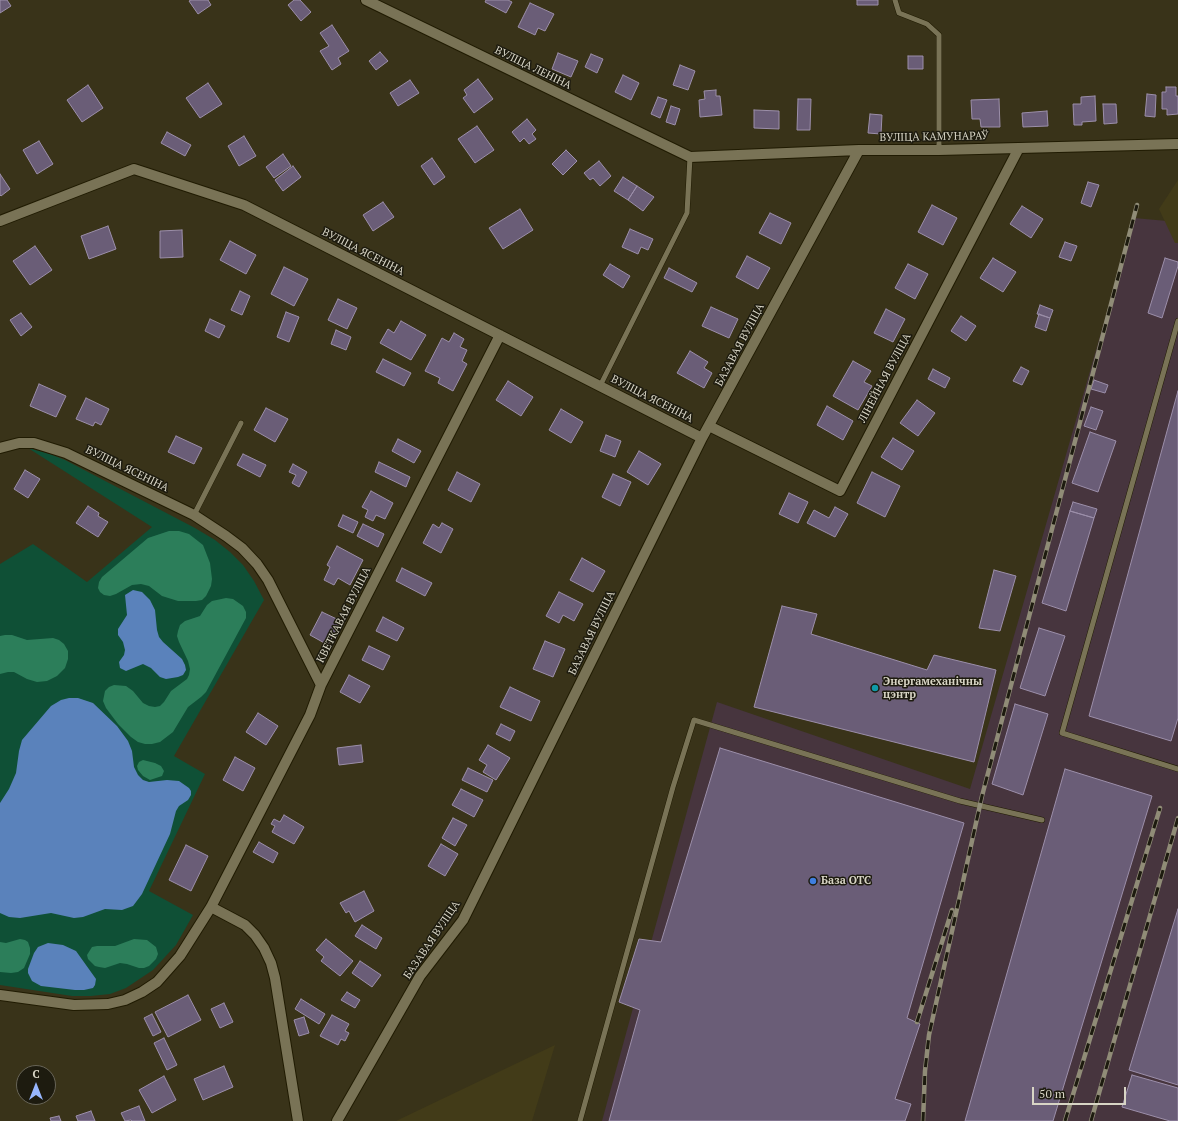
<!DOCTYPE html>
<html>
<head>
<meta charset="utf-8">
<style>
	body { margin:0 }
	#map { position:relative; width:1178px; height:1121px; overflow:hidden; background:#393319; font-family:"PT Serif",serif }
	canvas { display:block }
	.north { position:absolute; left:16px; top:1065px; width:40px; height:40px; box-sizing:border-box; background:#1d1b0f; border:1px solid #686558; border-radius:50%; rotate:0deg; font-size:11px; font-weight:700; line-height:16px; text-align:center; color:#d8d5c5 }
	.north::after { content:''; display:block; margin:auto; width:14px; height:18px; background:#97b6fd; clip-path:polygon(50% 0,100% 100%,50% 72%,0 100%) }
	.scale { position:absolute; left:1032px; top:1087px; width:94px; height:18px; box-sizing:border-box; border:2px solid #d8d5c5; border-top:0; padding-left:5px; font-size:12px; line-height:14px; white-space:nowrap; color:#d8d5c5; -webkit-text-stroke:3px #1d1b0f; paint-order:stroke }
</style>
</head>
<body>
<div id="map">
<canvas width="1178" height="1121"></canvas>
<div class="north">С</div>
<div class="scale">50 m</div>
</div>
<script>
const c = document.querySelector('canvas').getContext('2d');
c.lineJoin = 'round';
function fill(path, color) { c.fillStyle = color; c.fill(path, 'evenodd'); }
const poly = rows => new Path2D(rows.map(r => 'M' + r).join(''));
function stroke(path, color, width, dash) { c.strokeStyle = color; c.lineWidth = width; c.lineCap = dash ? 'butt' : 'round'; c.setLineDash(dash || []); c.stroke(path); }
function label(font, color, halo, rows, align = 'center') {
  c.font = font + ' "PT Serif",serif'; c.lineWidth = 3; c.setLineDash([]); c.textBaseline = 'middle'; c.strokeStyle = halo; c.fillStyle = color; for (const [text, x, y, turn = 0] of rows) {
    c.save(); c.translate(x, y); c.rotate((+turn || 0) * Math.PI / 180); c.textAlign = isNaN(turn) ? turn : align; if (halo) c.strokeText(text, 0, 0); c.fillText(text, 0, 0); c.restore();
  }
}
fill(poly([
	[1134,218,1178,222,1178,1121,602,1121,717,702,970,789]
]), '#47353e');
fill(poly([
	[1178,180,1178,243,1175,243,1159,209],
	[555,1045,532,1121,396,1121]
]), '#423b18');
fill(poly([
	[28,448,50,454,65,460,195,528,215,540,230,552,243,565,254,581,264,600,174,756,205,774,149,891,193,915,176,945,153,970,126,988,110,994,91,996,72,996,0,985,0,564,33,544,87,582,152,527]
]), '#0f5036');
fill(poly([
	[169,531,179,531,189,534,203,545,210,563,212,579,211,586,206,596,202,600,196,601,178,601,162,596,149,586,141,584,132,585,116,594,110,596,104,595,100,592,98,588,99,582,102,577,148,538],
	[226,598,233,599,243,606,246,612,246,618,206,692,201,697,188,707,173,732,160,742,152,744,145,744,138,742,131,737,118,724,106,708,103,701,105,691,109,687,114,685,126,686,133,691,143,703,149,706,155,707,160,706,164,702,171,691,187,679,189,675,190,669,188,661,179,642,177,636,178,631,180,625,185,621,200,616,207,605,212,601],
	[5,635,12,635,27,640,53,638,59,640,64,644,68,651,68,659,65,668,57,676,47,681,37,682,27,679,14,672,8,672,0,674,0,636],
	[143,760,155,763,161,766,164,771,162,776,150,780,143,776,138,770,137,766,139,762],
	[20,939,25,940,28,942,30,948,30,954,24,968,18,972,11,973,0,972,0,942,6,943],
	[134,939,147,940,156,947,158,954,156,959,149,966,144,968,139,968,127,964,120,963,105,968,99,967,95,966,88,959,87,955,92,947,97,946,115,946]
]), '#2c7e5a');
fill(poly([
	[133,590,142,592,150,600,155,610,157,630,159,637,163,642,182,659,185,665,186,670,183,675,178,677,166,679,160,677,151,668,143,664,126,671,120,668,119,662,124,655,125,650,123,642,118,635,118,629,127,615,125,595],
	[69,698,78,698,93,703,117,726,128,741,132,751,134,767,138,775,143,780,149,782,167,780,179,781,189,788,191,791,191,795,188,800,179,806,176,811,170,834,142,894,133,906,122,910,105,909,83,917,74,918,51,913,20,918,9,917,0,913,0,803,9,789,16,773,19,751,22,740,51,706,61,700],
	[48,943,63,945,76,951,96,979,95,985,93,988,84,990,75,990,41,986,32,981,28,973,28,969,34,953,38,947]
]), '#5a82bb');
const building = poly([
	[0,0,7,0,11,6,0,13,0,0],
	[191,0,208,0,211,5,198,14,189,1,191,0],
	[294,0,300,0,311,12,301,21,288,5,294,0],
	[486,0,508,0,512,2,506,13,485,2,486,0],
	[857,0,878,0,878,5,857,5,857,0],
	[530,3,554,14,545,31,538,28,535,35,518,27,530,3],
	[332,25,349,51,338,58,341,64,332,70,320,51,329,46,320,33,332,25],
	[380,52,388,61,376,70,369,61,380,52],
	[558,53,578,61,571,77,552,69,558,53],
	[591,54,603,59,597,73,585,67,591,54],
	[908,56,923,56,923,69,908,69,908,56],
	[680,65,695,71,688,90,673,85,680,65],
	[623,75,639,83,631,100,615,92,623,75],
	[478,79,493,99,474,113,463,98,467,95,464,90,478,79],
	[410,80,419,93,398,106,390,93,410,80],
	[208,83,222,104,200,118,186,98,208,83],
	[88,85,103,108,82,122,67,100,88,85],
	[1166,87,1176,87,1176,96,1178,96,1178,114,1167,115,1167,109,1162,109,1162,92,1166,92,1166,87],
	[716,90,716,96,720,96,722,115,700,117,699,100,705,99,704,91,716,90],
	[1147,94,1156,95,1155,117,1145,116,1147,94],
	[1095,96,1096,121,1082,122,1082,125,1074,125,1073,104,1081,104,1081,97,1095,96],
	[658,97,667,100,660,118,651,114,658,97],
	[798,99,811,99,810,130,797,130,798,99],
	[999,99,1000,127,981,127,980,119,972,119,971,100,999,99],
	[1103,104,1116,104,1117,123,1104,124,1103,104],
	[671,106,680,109,675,125,666,122,671,106],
	[754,110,779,111,779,129,754,128,754,110],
	[1047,111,1048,126,1023,127,1022,113,1047,111],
	[870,114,882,115,881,134,868,133,870,114],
	[527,119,536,130,532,134,536,139,529,144,524,138,520,142,512,132,527,119],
	[477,126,494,150,475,163,458,139,477,126],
	[167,132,191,145,185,156,161,143,167,132],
	[244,136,256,156,239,166,228,146,244,136],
	[39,141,53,164,37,174,23,150,39,141],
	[566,150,577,161,563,175,552,164,566,150],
	[283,154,291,166,274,178,266,167,283,154],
	[432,158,445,177,434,185,421,166,432,158],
	[599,161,611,176,600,186,593,178,590,180,584,173,599,161],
	[293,166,301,177,283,191,275,180,293,166],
	[0,174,10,189,1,196,0,195,0,174],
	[623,177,637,186,628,200,614,191,623,177],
	[1088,182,1099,185,1091,207,1081,203,1088,182],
	[637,186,654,197,643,211,628,200,637,186],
	[383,202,394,217,373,231,363,215,383,202],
	[932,205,957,218,943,245,918,232,932,205],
	[1022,206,1043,219,1031,238,1010,224,1022,206],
	[520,209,533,230,503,249,489,228,520,209],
	[770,213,791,223,781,244,759,233,770,213],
	[108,226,116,249,89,259,81,236,108,226],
	[630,229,653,239,648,250,641,247,638,254,622,247,630,229],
	[182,230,183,257,160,258,160,231,182,230],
	[230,241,256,255,246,274,220,260,230,241],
	[1065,242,1077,246,1071,261,1059,257,1065,242],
	[35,246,52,270,30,285,13,261,35,246],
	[747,256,770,268,758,289,736,277,747,256],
	[993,258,1016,272,1003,292,980,278,993,258],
	[1165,258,1178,262,1178,266,1162,318,1148,313,1165,258],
	[610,264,630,276,623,288,603,275,610,264],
	[908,264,928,274,915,299,895,288,908,264],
	[284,267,308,279,294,306,271,294,284,267],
	[669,268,697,283,692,292,664,278,669,268],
	[240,291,250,296,242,315,231,310,240,291],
	[338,299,357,308,347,329,328,320,338,299],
	[1040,305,1053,310,1050,318,1037,314,1040,305],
	[711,307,738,319,729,338,702,326,711,307],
	[886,309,905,319,893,342,874,333,886,309],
	[286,312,299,317,289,342,277,337,286,312],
	[21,313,32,327,21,336,10,320,21,313],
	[1039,314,1050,318,1046,331,1035,327,1039,314],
	[961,316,976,326,966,341,951,331,961,316],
	[210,319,225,326,219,338,205,331,210,319],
	[401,321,426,335,411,360,380,343,388,329,394,333,401,321],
	[336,330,351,337,346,350,331,344,336,330],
	[454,333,464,339,460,347,467,350,462,361,467,364,453,391,438,383,440,378,425,371,442,338,449,342,454,333],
	[690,351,708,362,704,368,712,373,704,388,677,373,690,351],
	[383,359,411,373,404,386,376,372,383,359],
	[853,361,871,371,864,382,872,386,858,410,833,396,853,361],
	[1021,367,1029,371,1022,385,1013,381,1021,367],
	[933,369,950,378,945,388,928,379,933,369],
	[1094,380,1108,385,1105,393,1091,389,1094,380],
	[508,381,533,397,521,416,496,400,508,381],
	[39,384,66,396,56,417,30,406,39,384],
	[1178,391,1178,718,1171,741,1089,716,1178,391],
	[86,398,109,409,101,425,95,422,93,426,76,419,86,398],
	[917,400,935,413,918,436,900,423,917,400],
	[827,406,853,421,843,440,817,425,827,406],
	[1091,407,1103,411,1096,430,1084,426,1091,407],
	[266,408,288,419,275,442,254,430,266,408],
	[561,409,583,422,571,443,549,430,561,409],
	[1090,432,1116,441,1098,492,1072,483,1090,432],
	[606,435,621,441,615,457,600,451,606,435],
	[176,436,202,448,194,464,168,452,176,436],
	[893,438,914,451,902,470,881,457,893,438],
	[398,439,421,451,414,463,392,451,398,439],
	[639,451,661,464,648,485,627,472,639,451],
	[243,454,266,465,260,477,237,465,243,454],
	[379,462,410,477,406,487,375,472,379,462],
	[293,464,307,472,299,487,292,483,296,475,289,472,293,464],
	[25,470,40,479,28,498,14,489,25,470],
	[457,472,480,484,471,502,448,490,457,472],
	[872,472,900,486,885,517,857,503,872,472],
	[613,474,631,482,620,506,602,497,613,474],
	[371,491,393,503,385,519,376,515,373,521,365,517,368,510,362,507,371,491],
	[789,493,808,502,798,523,779,514,789,493],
	[1073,502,1097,509,1094,518,1070,511,1073,502],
	[88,506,99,513,98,516,108,522,98,537,76,523,88,506],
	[835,507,848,514,835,537,807,523,814,510,829,518,835,507],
	[1070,511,1094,518,1066,611,1042,603,1070,511],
	[343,515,358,522,353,533,338,526,343,515],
	[442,523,453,529,441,553,423,543,433,524,439,528,442,523],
	[363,524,384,534,378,547,357,536,363,524],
	[337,546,363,560,350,585,338,578,334,585,324,580,330,567,327,565,337,546],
	[582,558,605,571,593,592,570,580,582,558],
	[402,568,432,583,425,596,396,581,402,568],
	[994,570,1016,576,1000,631,979,628,994,570],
	[559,592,583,604,574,621,563,615,559,623,546,616,559,592],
	[782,606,817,614,811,634,927,670,934,655,996,670,974,762,754,707,782,606],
	[322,612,341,621,328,645,310,635,322,612],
	[383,617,404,628,397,641,376,631,383,617],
	[1039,628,1065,636,1045,696,1020,688,1039,628],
	[545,641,565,649,553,677,533,669,545,641],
	[369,646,390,656,383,670,362,660,369,646],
	[349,675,370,686,360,703,340,692,349,675],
	[510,687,540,701,531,721,500,707,510,687],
	[1015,704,1048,714,1023,795,992,784,1015,704],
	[258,713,278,726,266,745,246,732,258,713],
	[501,724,515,731,510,741,496,734,501,724],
	[361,745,363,762,339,765,337,748,361,745],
	[488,745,510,758,496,780,483,772,487,765,479,760,488,745],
	[720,748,964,823,907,1018,920,1024,895,1099,911,1104,905,1121,609,1121,640,1010,619,1002,639,939,661,942,720,748],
	[235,757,255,768,243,791,223,780,235,757],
	[468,768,493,780,487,792,462,780,468,768],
	[1065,769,1152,796,1053,1121,965,1121,1065,769],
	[461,789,483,800,474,817,452,805,461,789],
	[284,815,304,827,294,844,272,832,275,826,271,824,274,819,280,822,284,815],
	[453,818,467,825,455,846,442,838,453,818],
	[259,842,278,853,273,863,253,852,259,842],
	[441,844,458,854,445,876,428,866,441,844],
	[186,845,208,856,191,891,169,880,186,845],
	[364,891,374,911,355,922,349,911,346,913,340,903,364,891],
	[1178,909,1178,1085,1129,1070,1178,909],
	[362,925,382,938,376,949,355,936,362,925],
	[326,939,353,961,340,976,321,961,324,957,316,950,326,939],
	[360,961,381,975,372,987,352,973,360,961],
	[347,992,360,1000,355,1008,341,1000,347,992],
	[188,995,201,1020,168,1037,155,1012,188,995],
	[301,999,325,1014,319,1024,295,1009,301,999],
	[224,1003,233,1022,220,1028,211,1009,224,1003],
	[152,1014,161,1032,153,1036,144,1018,152,1014],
	[332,1015,349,1024,345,1031,349,1033,345,1041,341,1039,338,1045,320,1036,332,1015],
	[304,1017,309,1033,299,1036,294,1020,304,1017],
	[164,1038,177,1065,167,1070,154,1043,164,1038],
	[224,1066,233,1087,203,1100,194,1079,224,1066],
	[1132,1075,1178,1088,1178,1121,1170,1121,1122,1107,1132,1075],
	[164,1076,176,1100,152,1113,139,1090,164,1076],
	[139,1106,145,1121,132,1121,131,1120,125,1121,121,1113,139,1106],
	[91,1111,95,1121,78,1121,76,1116,91,1111],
	[59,1116,61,1121,51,1121,50,1118,59,1116]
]);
fill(building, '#6a5d77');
stroke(building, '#9c8faa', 1);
const lane = poly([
	[895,0,899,13,927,24,939,35,939,150],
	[1178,321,1062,733,1178,769],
	[600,386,687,213,690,157],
	[194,515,241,423],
	[580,1121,673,787,694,720,960,801,1042,820]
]);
const street = poly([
	[366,0,690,157,859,150,939,150,1178,144],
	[0,221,134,169,244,205,702,438],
	[709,426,840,491,1019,148],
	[0,448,19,443,34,443,66,453,194,515,226,536,242,548,257,564,268,580,321,685],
	[211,907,245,925,255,935,264,948,271,963,275,978,298,1121],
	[0,995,74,1005,108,1004,125,1000,142,992,157,982,180,956,211,907,310,715,321,685,500,335],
	[337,1121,420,976,463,920,702,438,859,150]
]);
stroke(lane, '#201b02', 6);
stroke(street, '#201b02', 12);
stroke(lane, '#797356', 5);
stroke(street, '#797356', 10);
const rail = poly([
	[917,1022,952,910],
	[923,1121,925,1071,929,1035,982,796,1137,205],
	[1065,1121,1160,808],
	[1091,1121,1178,818]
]);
stroke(rail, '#908c77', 4.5);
stroke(rail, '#1d1b0f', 3, [9]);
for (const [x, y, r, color] of [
	[875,688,4,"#0f9aa8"],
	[813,881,4,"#3f7fe0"]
]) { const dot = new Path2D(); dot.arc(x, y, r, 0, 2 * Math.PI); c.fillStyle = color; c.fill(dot); stroke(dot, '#1d1b0f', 1.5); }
label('11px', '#d8d5c5', '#1d1b0f', [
	["ВУЛІЦА ЛЕНІНА",533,68,26],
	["ВУЛІЦА КАМУНАРАЎ",934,137,-1],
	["ВУЛІЦА ЯСЕНІНА",363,252,27],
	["БАЗАВАЯ ВУЛІЦА",740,345,-62],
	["ЛІНЕЙНАЯ ВУЛІЦА",885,378,-62],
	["ВУЛІЦА ЯСЕНІНА",652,399,27],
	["ВУЛІЦА ЯСЕНІНА",127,469,26],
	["КВЕТКАВАЯ ВУЛІЦА",344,615,-63],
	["БАЗАВАЯ ВУЛІЦА",592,633,-64],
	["БАЗАВАЯ ВУЛІЦА",432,940,-56]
]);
label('bold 11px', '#d8d5c5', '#1d1b0f', [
	["Энергамеханічны",883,682],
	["цэнтр",883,695],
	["База ОТС",821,881]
], 'left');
</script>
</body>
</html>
